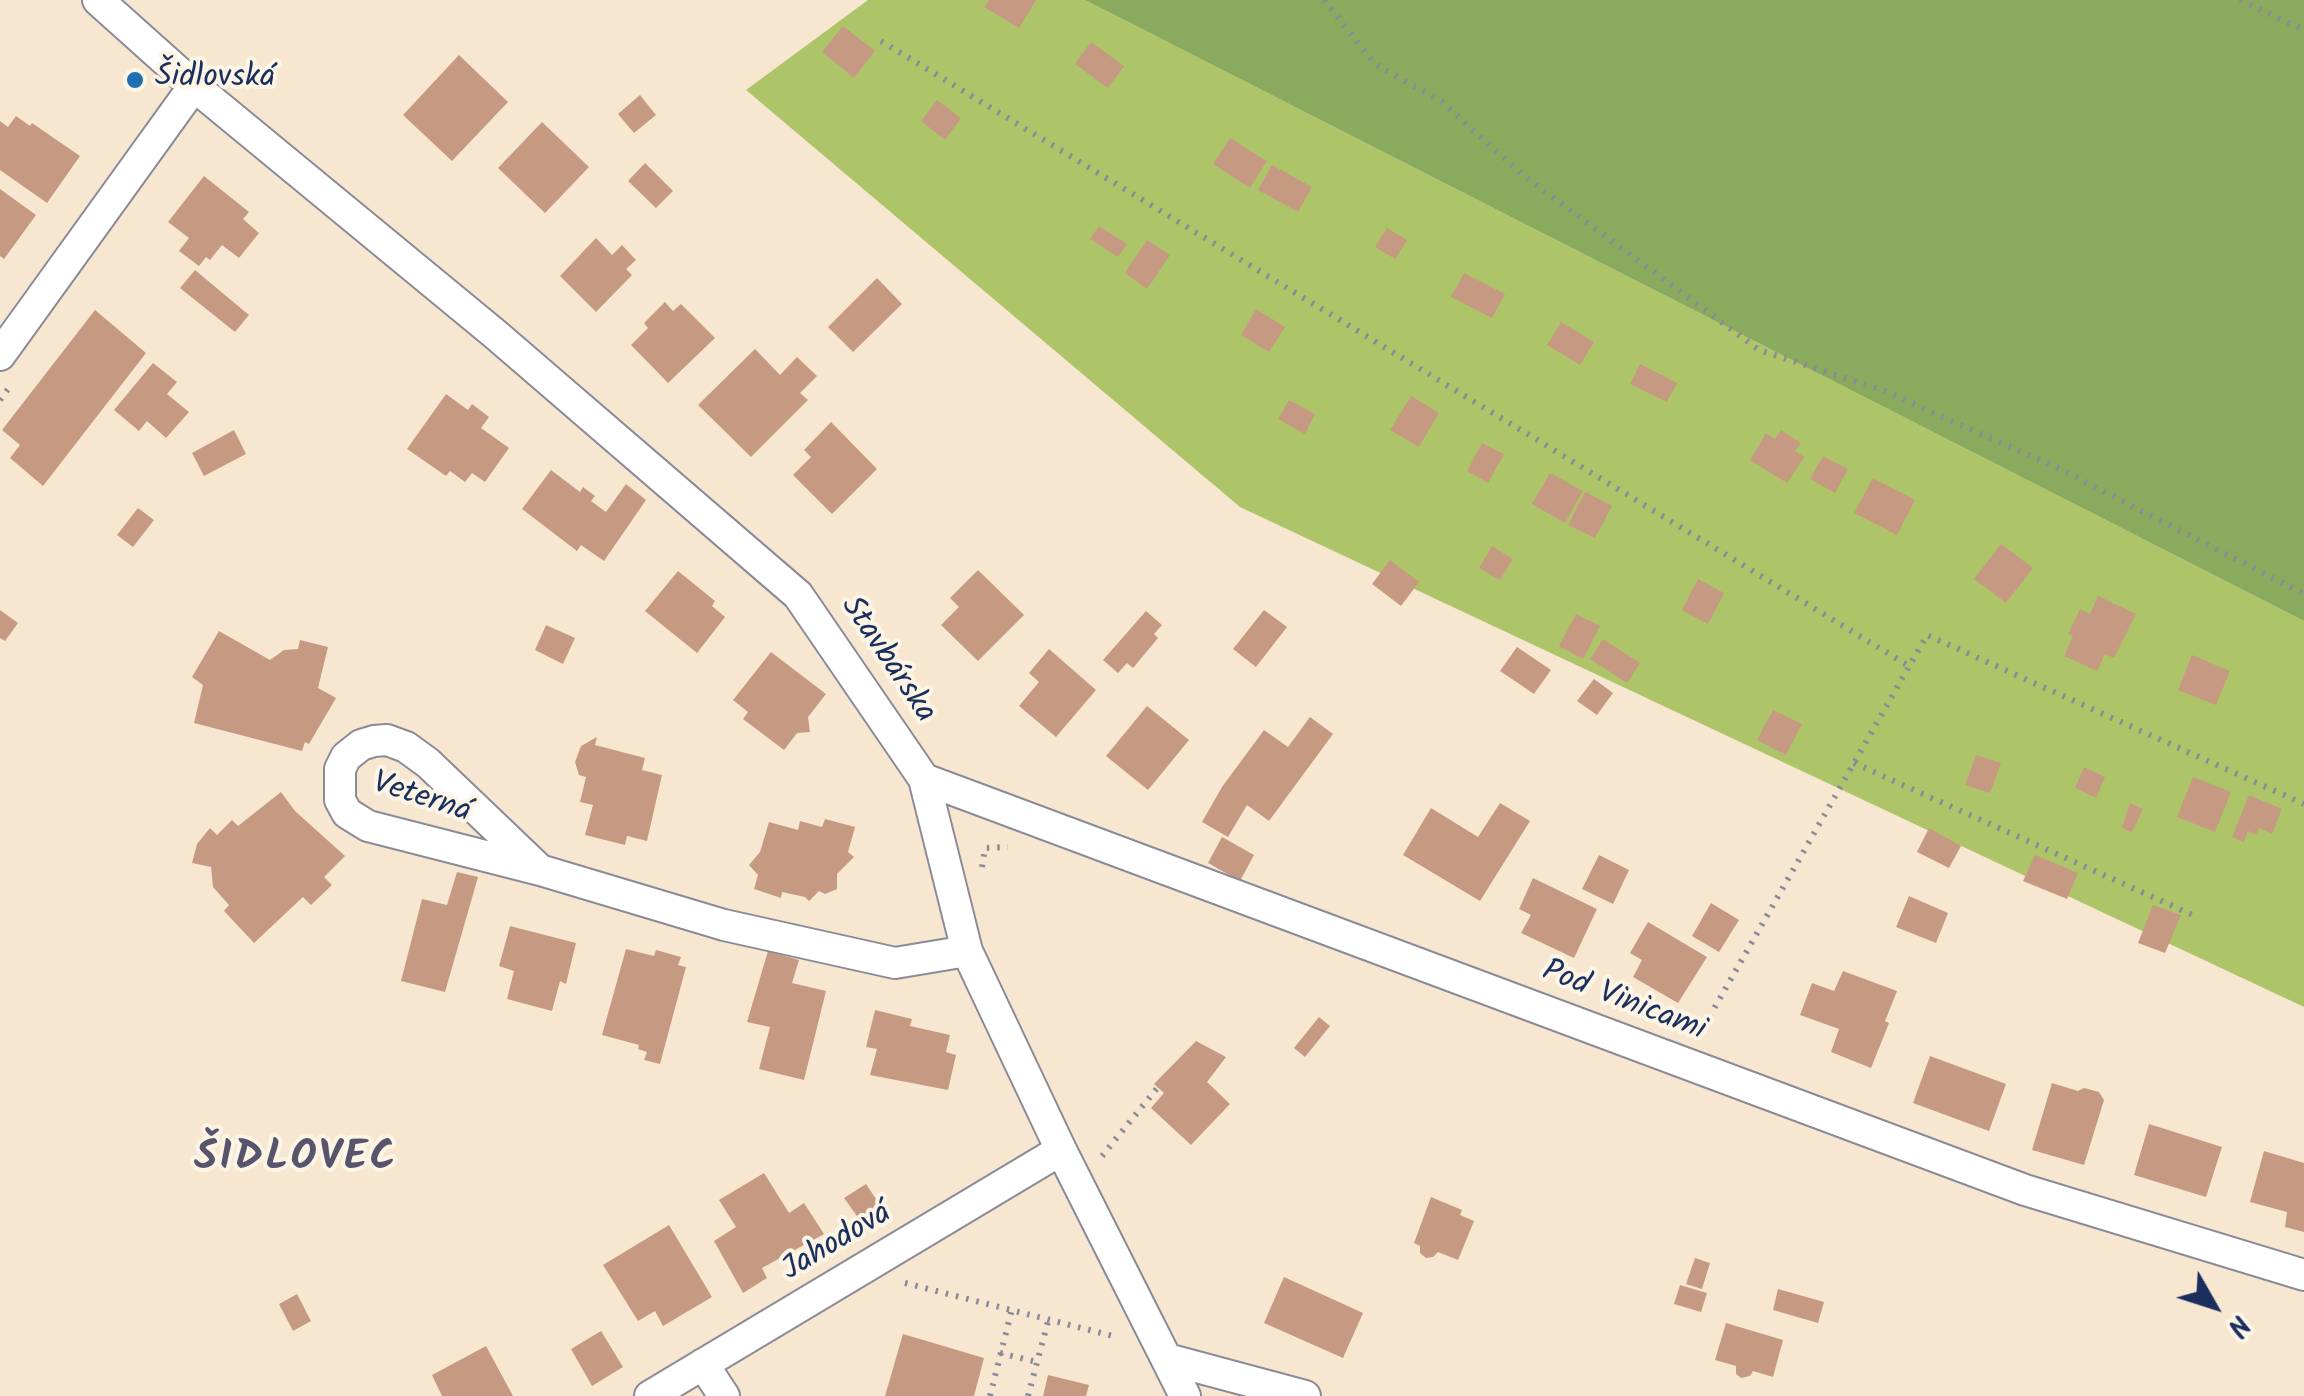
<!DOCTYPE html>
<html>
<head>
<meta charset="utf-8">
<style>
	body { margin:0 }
	#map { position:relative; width:2304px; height:1396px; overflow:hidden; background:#f8e7d0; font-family:Kalam,sans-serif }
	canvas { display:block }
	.north { position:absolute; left:2164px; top:1256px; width:100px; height:100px; -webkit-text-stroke:8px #fcf5e5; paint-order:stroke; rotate:129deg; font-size:28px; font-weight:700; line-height:40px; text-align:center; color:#1b2f5e }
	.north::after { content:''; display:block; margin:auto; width:35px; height:45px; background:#1b2f5e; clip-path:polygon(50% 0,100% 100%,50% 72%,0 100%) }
</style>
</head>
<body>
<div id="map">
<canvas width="2304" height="1396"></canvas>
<div class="north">N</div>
</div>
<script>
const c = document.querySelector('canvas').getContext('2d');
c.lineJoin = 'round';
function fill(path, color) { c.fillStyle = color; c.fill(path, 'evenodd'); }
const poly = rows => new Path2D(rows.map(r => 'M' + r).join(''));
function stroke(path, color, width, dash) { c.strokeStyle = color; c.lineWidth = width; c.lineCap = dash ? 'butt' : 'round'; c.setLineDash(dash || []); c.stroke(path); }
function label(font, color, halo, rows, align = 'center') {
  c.font = font + ' Kalam,sans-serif'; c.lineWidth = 8; c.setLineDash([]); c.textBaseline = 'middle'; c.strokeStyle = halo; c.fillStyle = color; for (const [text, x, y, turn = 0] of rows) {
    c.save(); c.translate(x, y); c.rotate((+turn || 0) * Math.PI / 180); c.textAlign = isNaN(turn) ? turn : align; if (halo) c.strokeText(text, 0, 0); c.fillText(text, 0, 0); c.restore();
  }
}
fill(poly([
	[868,0,1085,0,2304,621,2304,1007,1240,507,746,90]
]), '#aec469');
fill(poly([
	[1085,0,2304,0,2304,621]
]), '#8aaa5d');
fill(poly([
	[989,0,1036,0,1019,28,984,7],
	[843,26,875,51,854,78,822,52],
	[1091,42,1124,66,1108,88,1075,64],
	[459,55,508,102,452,161,403,115],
	[640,95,656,115,634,133,618,114],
	[937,100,961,118,945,140,921,121],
	[16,116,30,126,32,123,80,156,47,203,0,170,0,121,8,127],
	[542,122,589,167,545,213,498,168],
	[1230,138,1267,161,1250,188,1213,164],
	[645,163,673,191,656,208,628,181],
	[1272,165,1312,187,1298,212,1258,190],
	[204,176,249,212,243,219,259,233,239,258,222,245,210,260,206,257,199,266,179,251,189,238,168,222],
	[0,189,36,215,4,259,0,256],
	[1099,226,1127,244,1118,257,1090,239],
	[1387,228,1407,240,1395,259,1375,247],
	[596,238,612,255,622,245,636,260,626,269,632,275,596,312,560,276],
	[1147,240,1170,255,1147,289,1125,273],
	[195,270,249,315,235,332,180,288],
	[1464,273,1505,294,1492,318,1451,297],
	[877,278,902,304,853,352,828,327],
	[665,302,673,311,681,304,715,338,668,383,631,345,648,328,644,323],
	[1256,309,1285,327,1269,352,1241,335],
	[95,310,146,353,43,486,10,458,20,445,2,430],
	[1561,322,1594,342,1580,365,1547,345],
	[755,349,780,375,797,357,817,376,800,393,808,400,751,457,698,405],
	[153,363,177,382,167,394,189,412,166,438,147,421,139,431,114,410],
	[1640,364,1677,383,1667,402,1630,384],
	[446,394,468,410,472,404,489,417,481,428,509,448,485,482,472,473,465,482,450,471,446,476,407,449],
	[1411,396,1439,413,1419,447,1390,430],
	[1289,400,1315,414,1305,434,1278,419],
	[831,422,877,469,832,514,793,475,811,457,804,450],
	[234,430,246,454,204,476,192,453],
	[1781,430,1801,443,1795,451,1804,457,1787,483,1750,460,1766,433,1775,439],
	[1482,443,1504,454,1488,483,1467,471],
	[1823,456,1848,469,1835,493,1810,479],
	[551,470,580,492,583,487,595,496,591,501,606,512,626,484,646,500,604,561,581,545,577,551,522,509],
	[1550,473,1583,491,1565,523,1532,504],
	[1873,478,1915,500,1897,535,1854,513],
	[1585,492,1612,506,1595,538,1568,525],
	[138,508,154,520,133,547,117,535],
	[2001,544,2033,568,2006,603,1974,579],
	[1492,546,1513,559,1500,580,1479,568],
	[1390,560,1419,582,1401,606,1372,584],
	[978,570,1024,615,978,661,941,625,959,607,950,598],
	[678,571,715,601,712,606,725,617,697,653,645,611],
	[1698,579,1724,593,1708,624,1682,610],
	[2098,596,2136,614,2114,658,2105,654,2097,671,2064,656,2073,636,2068,634,2080,609,2090,614],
	[0,610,18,623,5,641,0,638],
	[1264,610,1287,627,1256,667,1233,649],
	[1146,611,1162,625,1154,634,1158,638,1133,668,1127,663,1118,673,1103,660],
	[1576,614,1600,626,1583,659,1559,646],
	[546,625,575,638,563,664,535,650],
	[219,631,270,660,284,650,298,649,300,640,328,647,318,688,336,698,309,744,305,742,302,751,194,723,203,685,192,677],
	[1603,639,1640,663,1627,683,1590,659],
	[1517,647,1551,670,1534,694,1500,671],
	[1049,649,1096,690,1056,737,1019,706,1039,682,1029,673],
	[771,652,826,694,808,717,810,732,797,733,784,750,743,719,748,712,733,700],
	[2192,655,2230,671,2216,705,2178,690],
	[1594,679,1613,693,1597,715,1577,701],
	[1147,706,1189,740,1148,790,1106,756],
	[1773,710,1802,724,1786,755,1757,740],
	[1310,717,1333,734,1269,821,1247,805,1228,837,1202,822,1222,787,1264,730,1288,747],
	[597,737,595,745,645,758,642,770,662,775,647,841,627,836,625,845,585,835,593,805,580,802,586,777,579,775,575,762,581,746],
	[1976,755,2001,763,1990,793,1965,785],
	[2084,767,2105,777,2096,798,2075,788],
	[2193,777,2231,792,2215,832,2177,817],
	[281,792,295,811,345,856,324,877,332,885,311,905,303,897,254,943,224,911,229,905,213,887,211,867,192,863,197,844,210,828,217,835,232,820,238,826],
	[2249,795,2282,809,2272,834,2259,828,2256,835,2248,831,2244,842,2232,837],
	[1500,803,1530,821,1480,901,1403,855,1431,808,1478,837],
	[2130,803,2143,809,2132,832,2122,828],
	[825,819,855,827,848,852,854,857,837,874,837,889,825,894,819,891,809,901,805,897,782,892,781,898,754,889,758,875,749,865,760,852,769,822,798,830,800,821,822,827],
	[1929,828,1961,846,1949,868,1917,852],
	[1222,837,1254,855,1240,881,1208,863],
	[1599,855,1629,870,1613,904,1582,889],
	[2035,855,2078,873,2067,899,2023,881],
	[457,872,478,877,445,992,401,981,422,899,447,905],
	[1533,878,1597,909,1574,958,1521,933,1531,915,1519,909],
	[1909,896,1948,913,1936,943,1896,927],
	[1711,903,1739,920,1719,952,1692,936],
	[2153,905,2181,915,2165,953,2138,943],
	[1648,922,1707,957,1678,1003,1633,977,1642,960,1630,953],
	[510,926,576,943,566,984,560,981,552,1011,507,999,514,971,499,966],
	[626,949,654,956,656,950,681,957,678,965,686,967,660,1064,644,1060,647,1052,638,1049,639,1045,602,1035],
	[768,951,799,960,792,983,826,991,804,1080,759,1069,770,1027,747,1022],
	[1843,971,1897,991,1885,1021,1889,1023,1871,1068,1831,1052,1839,1029,1800,1015,1812,983,1834,991],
	[875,1010,912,1019,910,1026,950,1035,946,1052,956,1055,948,1090,870,1075,877,1049,866,1047],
	[1319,1017,1330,1026,1305,1057,1294,1048],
	[1196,1041,1226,1057,1207,1082,1230,1104,1191,1145,1151,1108,1164,1093,1154,1084],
	[1930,1056,2006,1084,1989,1131,1913,1103],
	[2052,1083,2078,1091,2084,1088,2099,1092,2104,1100,2084,1165,2032,1150],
	[2149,1124,2222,1147,2206,1197,2134,1175],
	[2264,1151,2304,1163,2304,1232,2285,1227,2287,1212,2250,1202],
	[764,1173,789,1213,804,1203,824,1234,762,1268,767,1278,743,1293,714,1241,736,1227,719,1200],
	[866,1184,882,1208,862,1223,844,1198],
	[1431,1197,1462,1210,1460,1215,1474,1221,1458,1260,1438,1252,1433,1257,1426,1258,1420,1253,1420,1246,1414,1243],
	[669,1225,712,1297,663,1326,655,1311,638,1321,603,1265],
	[1695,1258,1710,1263,1702,1289,1686,1284],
	[1284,1277,1363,1313,1343,1358,1264,1323],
	[1680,1285,1707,1293,1701,1312,1674,1304],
	[1778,1289,1824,1302,1818,1323,1773,1310],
	[297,1294,311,1321,293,1331,279,1304],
	[1726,1323,1783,1340,1773,1377,1753,1371,1750,1376,1741,1378,1736,1374,1736,1366,1715,1360],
	[601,1331,623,1367,592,1386,571,1349],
	[903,1334,984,1358,974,1396,885,1396],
	[486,1346,513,1396,442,1396,432,1375],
	[1048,1375,1089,1385,1086,1396,1043,1396]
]), '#c69a82');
const minor = poly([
	[98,0,194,86,495,334,798,595,924,779,967,951,1061,1150,1185,1396],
	[0,355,194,86],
	[924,779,2025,1190,2304,1275],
	[540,870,428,763,406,747,387,740,374,741,361,745,346,757,340,769,340,800,347,813,368,826,540,870,724,925,895,963,967,951],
	[1167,1359,1305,1396],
	[703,1364,724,1396],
	[650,1396,1061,1150]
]);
stroke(minor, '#8a8b97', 34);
stroke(poly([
	[1324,0,1375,64,1442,102,1524,176,1759,350,1882,390,2062,470,2304,594],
	[2240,0,2304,30],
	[881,41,1909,666],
	[0,400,11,385],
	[1854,763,2195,916],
	[982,867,985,848,1008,847],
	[1699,1035,1927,635,2304,804],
	[1102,1156,1158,1087],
	[905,1283,1117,1337],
	[1000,1353,1037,1362],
	[990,1396,1012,1309],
	[1028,1396,1049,1318]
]), '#8a8b97', 6, [2.5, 8]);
stroke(minor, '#fff', 30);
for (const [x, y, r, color] of [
	[135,80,10,"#1f6fb2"]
]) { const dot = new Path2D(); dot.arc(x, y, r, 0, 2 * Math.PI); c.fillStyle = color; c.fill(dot); stroke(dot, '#fcf5e5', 4); }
label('32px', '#1b2f5e', '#fcf5e5', [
	["Šidlovská",155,80]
], 'left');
label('32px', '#1b2f5e', '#fcf5e5', [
	["Stavbárska",886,661,56],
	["Veterná",421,800,18],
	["Pod Vinicami",1623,1003,21],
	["Jahodová",838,1244,-31]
]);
c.letterSpacing = '2.5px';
label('bold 42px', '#57546b', '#fcf5e5', [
	["ŠIDLOVEC",296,1162]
]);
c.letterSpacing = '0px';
</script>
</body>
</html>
